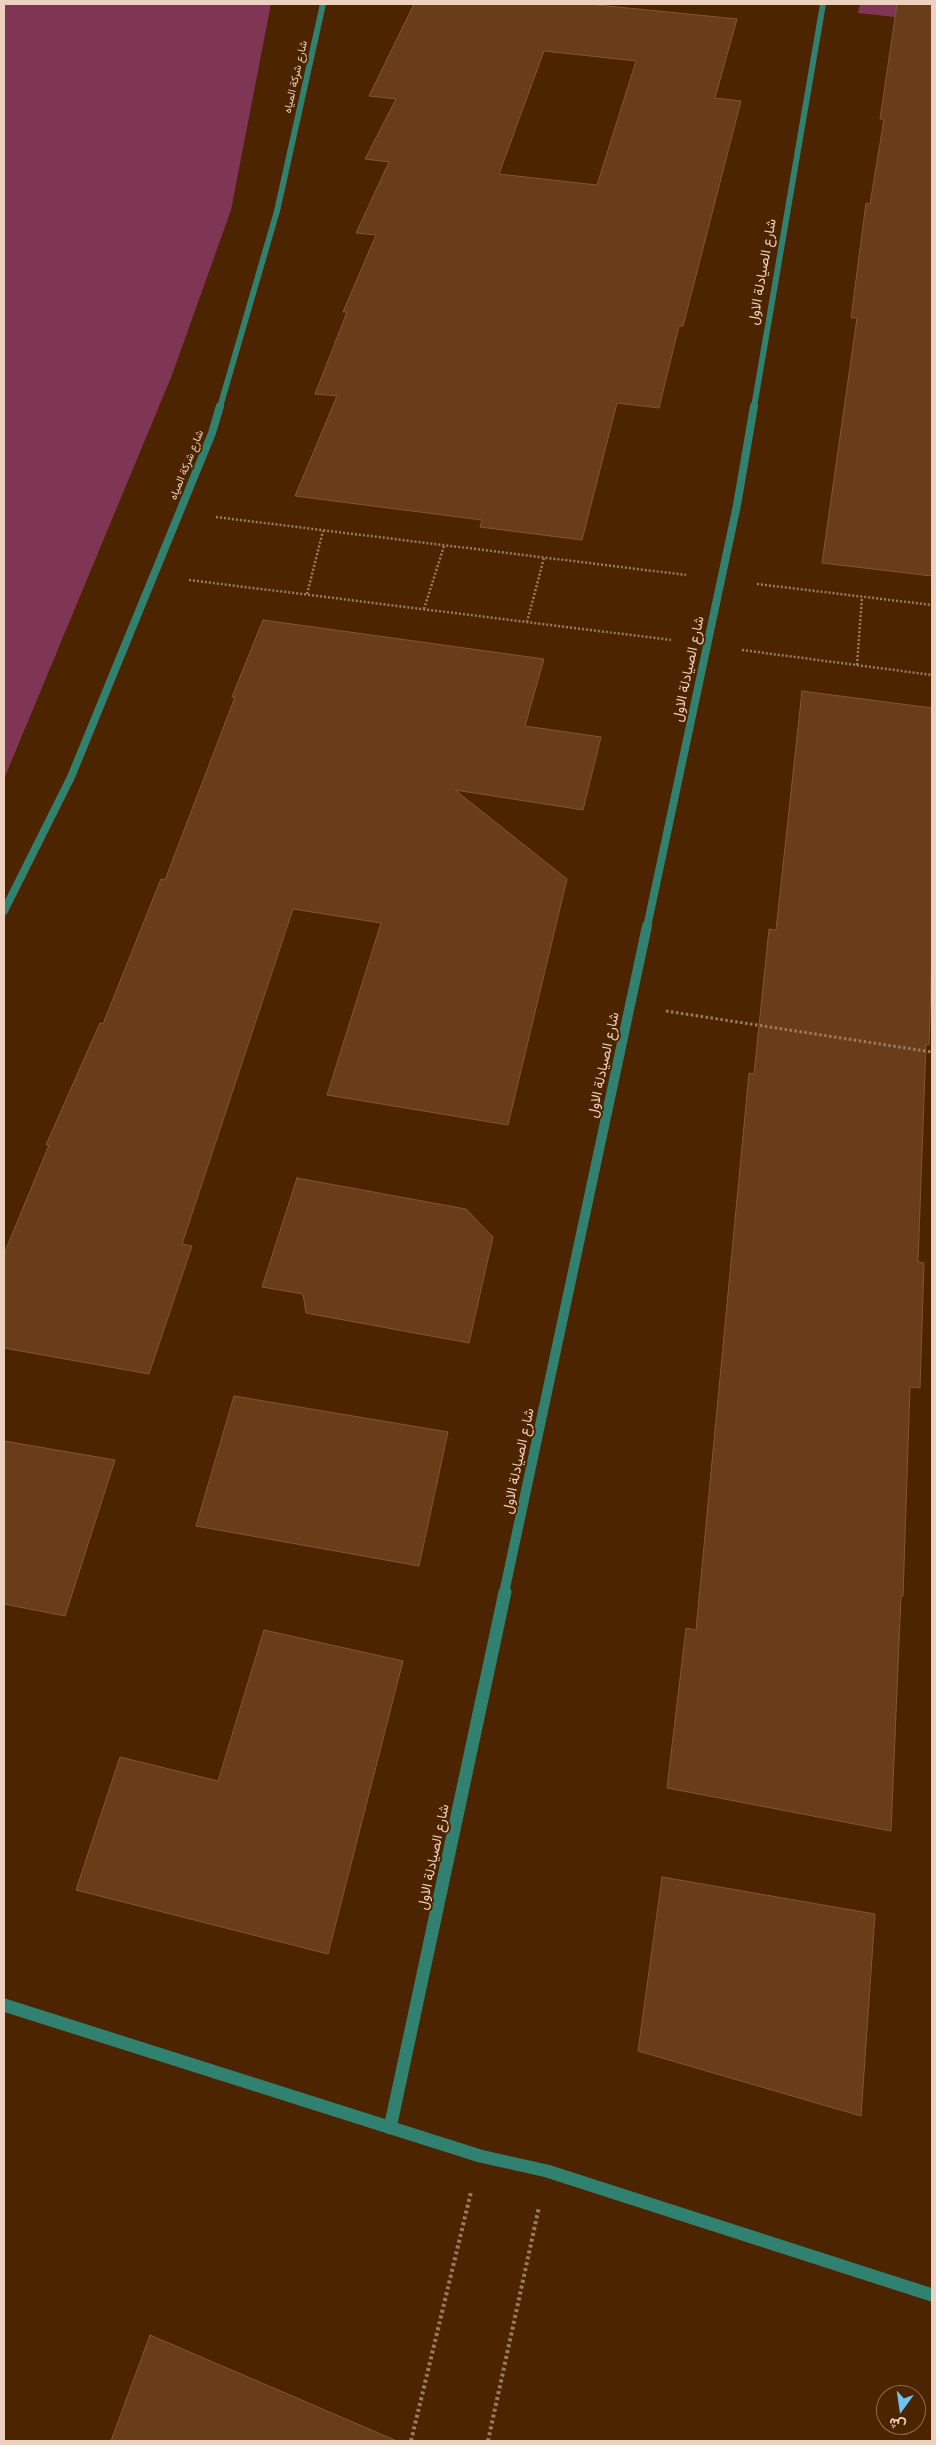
<!DOCTYPE html>
<html>
<head>
<meta charset="utf-8">
<style>
	body { margin:0 }
	#map { position:relative; width:936px; height:2445px; overflow:hidden; background:#4d2400; font-family:"Times New Roman",Vazirmatn,serif }
	canvas { display:block }
	.frame { position:absolute; inset:0; border:5px solid #ecd1bf; pointer-events:none }
	.north { position:absolute; left:876px; top:2385px; width:50px; height:50px; box-sizing:border-box; background:#4d2400; border:1px solid #8d694c; border-radius:50%; rotate:194deg; font-size:14px; font-weight:700; line-height:20px; text-align:center; color:#ecd1bf }
	.north::after { content:''; display:block; margin:auto; width:18px; height:22px; background:#6fc2f4; clip-path:polygon(50% 0,100% 100%,50% 72%,0 100%) }
</style>
</head>
<body>
<div id="map">
<canvas width="936" height="2445"></canvas>
<div class="frame"></div>
<div class="north">ش</div>
</div>
<script>
const c = document.querySelector('canvas').getContext('2d');
c.lineJoin = 'round';
function fill(path, color) { c.fillStyle = color; c.fill(path, 'evenodd'); }
const poly = rows => new Path2D(rows.map(r => 'M' + r).join(''));
function stroke(path, color, width, dash) { c.strokeStyle = color; c.lineWidth = width; c.lineCap = dash ? 'butt' : 'round'; c.setLineDash(dash || []); c.stroke(path); }
function label(font, color, halo, rows, align = 'center') {
  c.font = font + ' "Times New Roman",Vazirmatn,serif'; c.lineWidth = 4; c.setLineDash([]); c.textBaseline = 'middle'; c.strokeStyle = halo; c.fillStyle = color; for (const [text, x, y, turn = 0] of rows) {
    c.save(); c.translate(x, y); c.rotate((+turn || 0) * Math.PI / 180); c.textAlign = isNaN(turn) ? turn : align; if (halo) c.strokeText(text, 0, 0); c.fillText(text, 0, 0); c.restore();
  }
}
fill(poly([
	[4,4,271,4,231,210,172,375,4,779],
	[860,4,932,4,932,21,858,13]
]), '#7f3554');
const building = poly([
	[414,4,588,4,737,19,715,98,741,101,683,326,679,326,659,408,617,403,582,540,480,527,482,520,295,496,337,396,315,394,347,312,343,312,376,235,356,233,389,162,365,159,396,99,369,96,414,4],
	[544,51,636,61,597,185,499,174,544,51],
	[897,4,932,4,932,576,822,563,857,318,851,318,866,203,870,204,884,119,880,119,897,4],
	[263,620,544,659,525,726,601,737,583,810,455,790,567,879,508,1125,327,1095,381,923,293,909,182,1244,192,1246,149,1374,4,1348,4,1254,49,1145,46,1145,100,1023,103,1024,161,879,165,880,235,697,232,697,263,620],
	[802,691,932,708,932,950,929,1045,926,1044,918,1262,924,1263,920,1388,910,1387,903,1596,901,1596,891,1831,667,1788,686,1628,696,1630,749,1073,754,1074,769,929,776,930,802,691],
	[297,1178,466,1209,493,1237,469,1343,306,1313,303,1294,262,1287,297,1178],
	[234,1396,448,1432,419,1566,196,1526,234,1396],
	[4,1441,115,1460,65,1616,4,1604,4,1441],
	[264,1630,403,1661,328,1954,76,1890,120,1757,218,1781,264,1630],
	[662,1877,875,1914,861,2116,638,2051,662,1877],
	[150,2335,397,2441,111,2441,150,2335]
]);
fill(building, '#693d1a');
stroke(building, '#835532', 1);
stroke(poly([
	[216,517,686,575],
	[189,580,671,640],
	[757,584,932,605],
	[307,594,323,531],
	[424,609,444,546],
	[527,622,544,558],
	[742,650,932,675],
	[857,665,862,597]
]), '#9c7a5f', 2.5, [2, 2]);
stroke(poly([
	[666,1011,932,1052]
]), '#9c7a5f', 3, [2.5, 2.5]);
stroke(poly([
	[411,2441,471,2192],
	[488,2441,539,2207]
]), '#9c7a5f', 4, [3, 3]);
stroke(poly([
	[754,407,823,4]
]), '#308170', 6);
stroke(poly([
	[647,927,737,505,754,406]
]), '#308170', 8);
stroke(poly([
	[504,1593,647,926]
]), '#308170', 10);
stroke(poly([
	[4,2005,480,2156,547,2171,932,2295],
	[390,2128,505,1592]
]), '#308170', 13);
stroke(poly([
	[220,407,277,211,323,4]
]), '#308170', 6);
stroke(poly([
	[4,911,71,777,212,433,220,406]
]), '#308170', 8);
label('11px', '#ecd1bf', '#4d2400', [
	["شارع شركة المياه",296,77,-77],
	["شارع شركة المياه",187,465,-68]
]);
label('14px', '#ecd1bf', '#4d2400', [
	["شارع الصيادلة الاول",763,272,-80],
	["شارع الصيادلة الاول",689,669,-78],
	["شارع الصيادلة الاول",604,1065,-78],
	["شارع الصيادلة الاول",519,1461,-78],
	["شارع الصيادلة الاول",434,1857,-78]
]);
</script>
</body>
</html>
